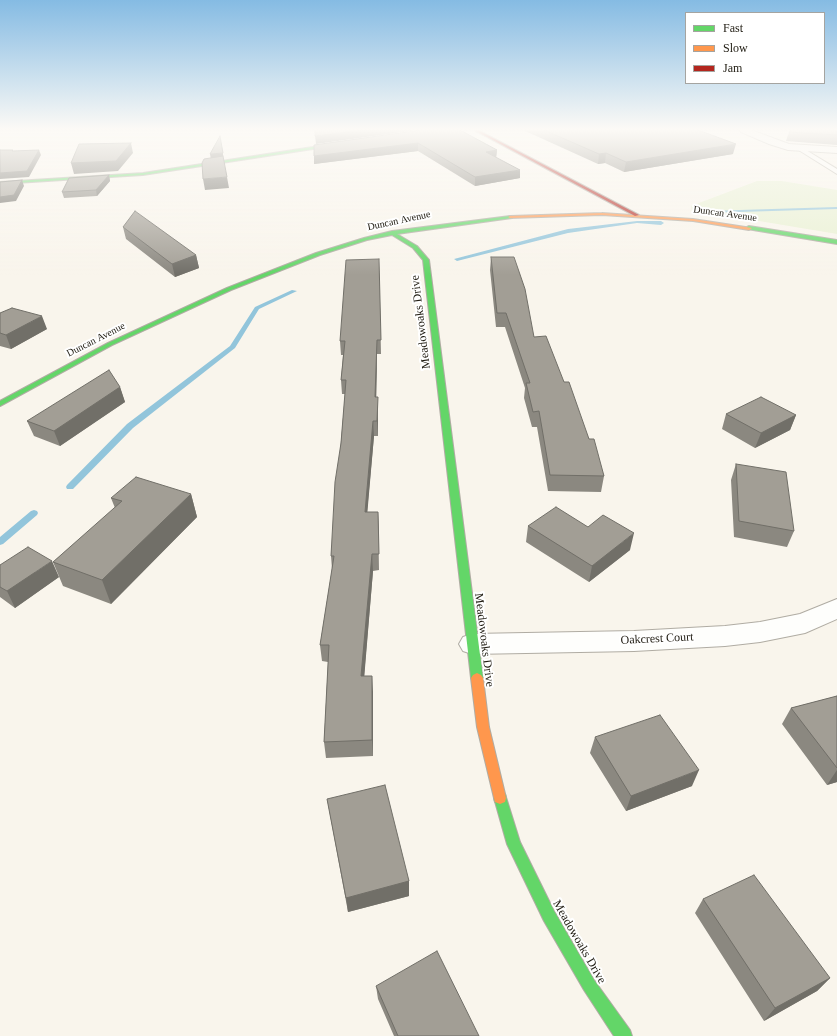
<!DOCTYPE html>
<html>
<head>
<meta charset="utf-8">
<style>
	body { margin:0 }
	#map { position:relative; width:837px; height:1036px; overflow:hidden; background:#f9f5ec; font-family:"Times New Roman",serif }
	canvas { display:block }
	.legend { position:absolute; left:685px; top:12px; width:140px; height:72px; box-sizing:border-box; background:#fff; border:1px solid #a5a4a0; margin:0; padding:5px 7px; list-style:none; font-size:12px; color:#1f1b11 }
	.legend li { display:flex; align-items:center; gap:8px; height:20px }
	.legend b { width:20px; border:1px solid #a5a4a0 }
</style>
</head>
<body>
<div id="map">
<canvas width="837" height="1036"></canvas>
<ul class="legend">
<li><b style="height:5px;background:#63d668"></b>Fast</li>
<li><b style="height:5px;background:#ff974d"></b>Slow</li>
<li><b style="height:5px;background:#b3261e"></b>Jam</li>
</ul>
</div>
<script>
const c = document.querySelector('canvas').getContext('2d');
c.lineJoin = 'round';
function fill(path, color) { c.fillStyle = color; c.fill(path, 'evenodd'); }
const poly = rows => new Path2D(rows.map(r => 'M' + r).join(''));
function stroke(path, color, width, dash) { c.strokeStyle = color; c.lineWidth = width; c.lineCap = dash ? 'butt' : 'round'; c.setLineDash(dash || []); c.stroke(path); }
function label(font, color, halo, rows, align = 'center') {
  c.font = font + ' "Times New Roman",serif'; c.lineWidth = 4; c.setLineDash([]); c.textBaseline = 'middle'; c.strokeStyle = halo; c.fillStyle = color; for (const [text, x, y, turn = 0] of rows) {
    c.save(); c.translate(x, y); c.rotate((+turn || 0) * Math.PI / 180); c.textAlign = isNaN(turn) ? turn : align; if (halo) c.strokeText(text, 0, 0); c.fillText(text, 0, 0); c.restore();
  }
}
fill(poly([
	[757,181,782,181,837,190,837,234,759,221,692,213,691,206]
]), '#e9f1d3');
fill(poly([
	[837,207,837,209,707,213,705,212,707,211,837,207],
	[637,221,661,221,664,223,661,225,637,223,568,233,457,261,454,259,568,229,637,221],
	[292,290,297,291,259,309,235,348,133,428,73,489,67,489,66,487,67,485,127,424,230,346,255,307,292,290],
	[34,510,37,511,38,513,37,515,3,544,0,545,0,537,31,511,34,510]
]), '#92c5db');
const lane = poly([
	[797,147,801,147,837,169,837,174,797,149,797,147]
]);
const street = poly([
	[740,130,751,130,789,144,837,147,837,153,788,150,769,144,741,132,740,130],
	[837,599,837,619,805,633,760,642,725,646,634,651,472,654,463,651,459,644,463,637,472,634,634,631,725,626,760,622,800,614,837,599]
]);
const fast = poly([
	[345,142,346,144,143,175,0,184,0,182,143,173,345,142],
	[510,216,512,217,512,218,397,234,417,246,429,260,483,678,481,681,477,683,473,681,471,678,423,260,413,248,392,235,367,240,320,255,231,290,112,345,0,406,0,401,108,343,227,288,316,253,364,238,392,231,510,216],
	[749,226,837,240,837,244,747,229,747,227,749,226],
	[500,792,505,794,520,842,554,911,594,980,630,1030,632,1036,614,1036,584,990,544,921,507,844,494,798,495,794,500,792]
]);
const slow = poly([
	[602,213,693,219,752,228,749,230,693,221,602,215,510,218,508,217,510,216,602,213],
	[477,673,481,675,483,678,489,727,506,798,505,802,500,804,495,802,494,798,477,727,471,678,473,675,477,673]
]);
const jam = poly([
	[474,130,478,130,639,215,635,216,474,130]
]);
stroke(lane, '#b0aca3', 2);
stroke(street, '#b0aca3', 2);
stroke(fast, '#b0aca3', 2);
stroke(slow, '#b0aca3', 2);
stroke(jam, '#b0aca3', 2);
fill(lane, '#fefefc');
fill(street, '#fefefc');
fill(fast, '#63d668');
fill(slow, '#ff974d');
fill(jam, '#b3261e');
fill(poly([
	[421,130,497,150,496,157,520,178,475,186,418,151,314,164,314,156],
	[523,130,698,130,733,154,624,172,605,163,598,164],
	[837,130,837,145,786,141,789,132],
	[109,175,110,181,97,196,64,198,62,192],
	[123,227,196,255,199,268,175,277,126,239],
	[491,257,534,337,564,382,589,439,604,476,601,492,548,491,537,427,532,427,524,398,525,388,505,327,496,327,490,270],
	[379,259,381,354,377,354,376,397,378,411,378,436,374,436,367,512,378,512,379,570,373,571,364,676,373,692,373,756,326,758,324,742,328,662,322,661,320,645,332,569,331,556,345,394,342,394,341,380,343,355,341,355,340,341],
	[0,313,47,329,11,349,0,346],
	[120,387,125,402,60,446,34,436,27,421],
	[726,414,796,415,790,430,755,448,722,429],
	[736,464,794,531,787,547,734,537,731,480],
	[191,494,197,517,111,604,63,586,53,562,115,508,111,498],
	[528,526,588,527,630,550,589,582,526,542],
	[0,565,59,577,15,608,0,597],
	[837,696,837,782,827,785,782,724,791,708],
	[595,737,692,786,626,811,590,753],
	[327,799,409,881,409,896,348,912],
	[703,899,830,978,817,991,764,1021,695,913],
	[376,986,479,1036,394,1036,378,999]
]), '#8b8880');
fill(poly([
	[364,130,417,130,316,144,315,136],
	[131,143,133,153,118,171,74,174,71,163],
	[418,143,418,151,314,164,314,156],
	[736,144,733,154,624,172,626,162],
	[39,150,41,155,29,177,0,179,0,173],
	[497,150,496,159,486,152],
	[223,153,223,158,211,160,210,154],
	[606,153,605,163,598,164,599,154],
	[520,170,520,178,475,186,475,177],
	[109,175,110,181,97,196,96,190],
	[227,177,229,188,205,190,203,179],
	[22,180,24,186,16,201,0,203,0,197],
	[196,255,199,268,175,277,172,264],
	[42,316,47,329,11,349,6,335],
	[377,340,377,354,376,412,375,397],
	[120,387,125,402,60,446,54,431],
	[378,397,378,436,377,421],
	[796,415,790,430,755,448,761,433],
	[373,421,374,436,366,528,365,512],
	[191,494,197,517,111,604,102,580],
	[378,512,379,528,379,570,379,554],
	[634,533,630,550,589,582,592,566],
	[372,554,373,571,363,692,361,676],
	[52,561,59,577,15,608,7,591],
	[372,676,373,692,373,756,372,740],
	[699,770,692,786,626,811,631,796],
	[837,770,837,782,827,785],
	[409,881,409,896,348,912,346,898],
	[830,978,817,991,764,1021,775,1008]
]), '#716f68');
const building = poly([
	[315,130,364,130,315,136,315,130],
	[421,130,460,130,497,150,486,152,520,170,475,177,418,143,314,156,314,145,421,130],
	[544,130,698,130,736,144,626,162,606,153,599,154,544,130],
	[791,130,837,130,837,135,789,132,791,130],
	[220,136,223,153,210,154,220,136],
	[131,143,116,161,71,163,79,144,131,143],
	[0,150,13,150,12,151,39,150,27,171,0,173,0,150],
	[223,156,227,177,203,179,202,163,204,159,223,156],
	[109,175,96,190,62,192,69,178,109,175],
	[22,180,14,195,0,197,0,182,22,180],
	[135,211,196,255,172,264,123,227,135,211],
	[491,257,514,257,525,289,534,337,546,336,564,382,569,382,589,439,594,439,604,476,550,475,539,411,533,412,526,383,530,383,506,313,497,313,491,257],
	[379,259,381,340,377,340,375,397,378,397,377,421,373,421,365,512,378,512,379,554,372,554,361,676,372,676,372,740,324,742,329,645,320,645,334,556,331,556,335,482,341,443,346,380,341,380,345,341,340,341,346,260,379,259],
	[12,308,42,316,6,335,0,333,0,313,12,308],
	[109,370,120,387,54,431,27,421,109,370],
	[761,397,796,415,761,433,726,414,761,397],
	[736,464,786,472,794,531,739,521,736,464],
	[136,477,191,494,102,580,53,562,122,501,111,498,136,477],
	[556,507,588,527,603,515,634,533,592,566,528,526,556,507],
	[28,547,52,561,7,591,0,587,0,565,28,547],
	[837,696,837,768,791,708,837,696],
	[660,715,699,770,631,796,595,737,660,715],
	[385,785,409,881,346,898,327,799,385,785],
	[754,875,830,978,775,1008,703,899,754,875],
	[437,951,479,1036,398,1036,376,986,437,951]
]);
fill(building, '#a29e95');
stroke(building, '#716f68', 1);
const sky = c.createLinearGradient(0, 0, 0, 275);
sky.addColorStop(0, '#85bbe3');
sky.addColorStop(0.47, '#fcfaf6');
sky.addColorStop(1, '#fcfaf600');
c.fillStyle = sky;
c.fillRect(0, 0, 837, 275);
label('10px', '#1f1b11', '#fff', [
	["Duncan Avenue",725,214,8],
	["Duncan Avenue",399,221,-12],
	["Duncan Avenue",96,340,-27]
]);
label('12px', '#1f1b11', '#fff', [
	["Meadowoaks Drive",421,322,-97],
	["Oakcrest Court",657,639,-3],
	["Meadowoaks Drive",484,640,83],
	["Meadowoaks Drive",579,942,60]
]);
</script>
</body>
</html>
